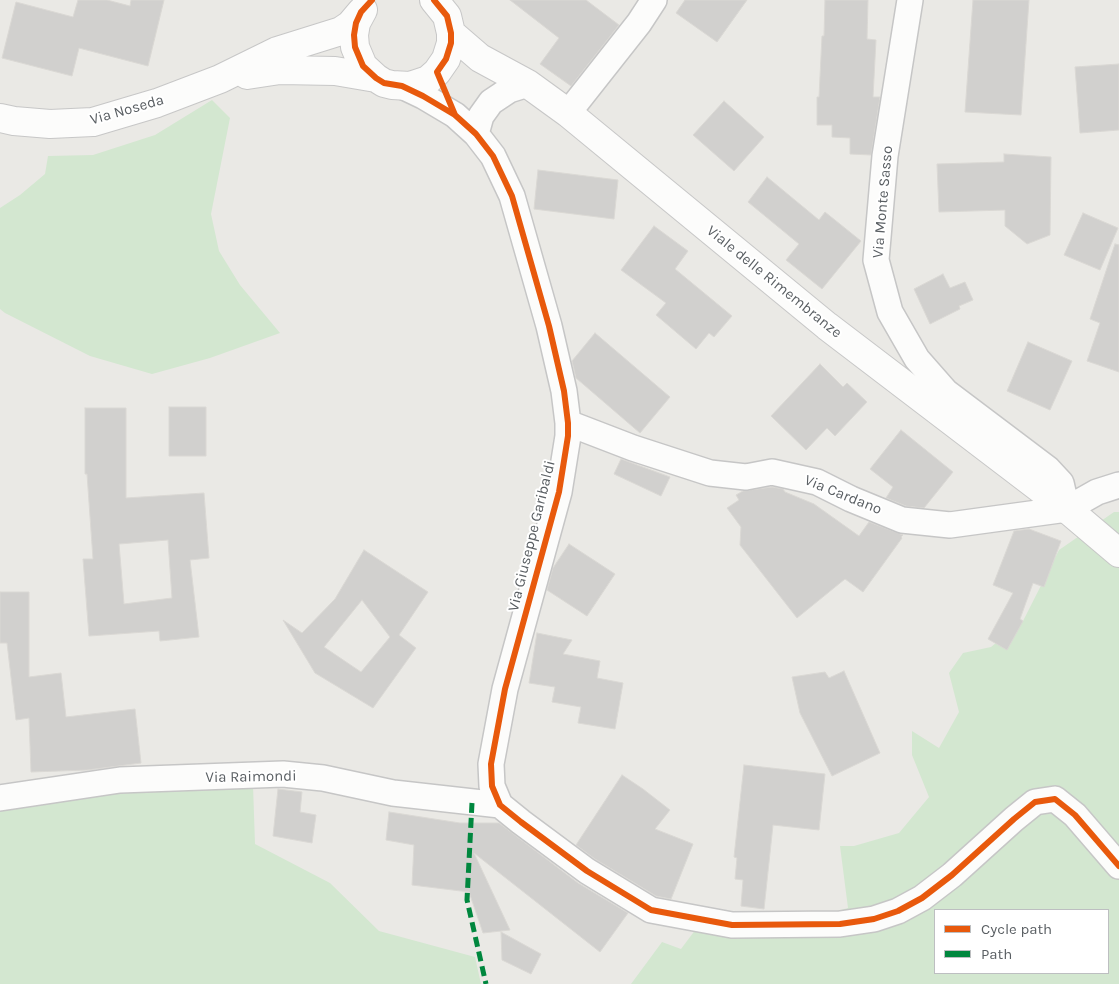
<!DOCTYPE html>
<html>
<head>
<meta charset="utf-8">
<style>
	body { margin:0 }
	#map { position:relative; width:1119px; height:984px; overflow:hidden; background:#eae9e5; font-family:Karla,sans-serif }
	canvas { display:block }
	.legend { position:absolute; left:934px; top:909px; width:175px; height:65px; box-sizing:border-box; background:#fff; border:1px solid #bdbfc1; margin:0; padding:6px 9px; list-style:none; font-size:15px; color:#5a5f63 }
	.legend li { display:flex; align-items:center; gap:10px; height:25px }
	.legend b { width:25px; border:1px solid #bdbfc1 }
</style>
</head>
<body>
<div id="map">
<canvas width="1119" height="984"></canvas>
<ul class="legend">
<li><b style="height:6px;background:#e8590c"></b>Cycle path</li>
<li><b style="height:6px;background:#00873e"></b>Path</li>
</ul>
</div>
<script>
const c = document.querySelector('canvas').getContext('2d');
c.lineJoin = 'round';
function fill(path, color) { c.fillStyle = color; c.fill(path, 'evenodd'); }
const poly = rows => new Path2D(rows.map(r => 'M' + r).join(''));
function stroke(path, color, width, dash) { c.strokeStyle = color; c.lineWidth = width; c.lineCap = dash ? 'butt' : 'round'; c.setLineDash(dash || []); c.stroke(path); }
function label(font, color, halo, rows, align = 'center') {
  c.font = font + ' Karla,sans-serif'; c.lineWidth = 4; c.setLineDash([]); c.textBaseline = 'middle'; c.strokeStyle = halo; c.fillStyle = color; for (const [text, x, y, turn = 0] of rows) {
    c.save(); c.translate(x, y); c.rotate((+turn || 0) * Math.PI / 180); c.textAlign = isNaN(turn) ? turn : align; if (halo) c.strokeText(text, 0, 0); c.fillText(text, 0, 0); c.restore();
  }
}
fill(poly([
	[212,100,230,118,211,214,219,251,240,285,280,333,210,358,152,374,90,356,5,313,0,309,0,208,20,195,45,174,48,156,93,155,155,135],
	[1114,512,1119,512,1119,984,631,984,662,942,681,949,696,929,737,939,848,908,840,846,854,846,899,833,929,797,912,755,912,731,939,748,959,712,949,673,963,653,991,647,1023,621,1059,550],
	[935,910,1108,910,1108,973,935,973],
	[253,785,255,844,330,883,379,931,475,957,481,984,0,984,0,802,58,789]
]), '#d3e7d0');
const building = poly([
	[78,0,107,0,130,6,131,0,164,0,148,66,79,48,72,76,2,58,16,2,73,17,78,0],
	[510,0,586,0,619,25,571,86,540,64,559,38,510,0],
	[685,0,747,0,717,42,676,13,685,0],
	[825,0,868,0,867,39,876,40,873,97,880,97,871,155,850,154,850,138,832,137,832,125,817,125,817,97,819,97,822,36,824,36,825,0],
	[973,0,1029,0,1021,115,965,112,973,0],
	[1119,64,1119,130,1080,133,1075,67,1119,64],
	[724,101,764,137,734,171,693,135,724,101],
	[1004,154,1051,157,1050,235,1027,244,1005,226,1005,210,939,212,937,164,1004,162,1004,154],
	[538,170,618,180,614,219,534,209,538,170],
	[767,177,819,220,825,212,861,241,822,289,786,260,799,244,748,202,767,177],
	[1083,213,1118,228,1100,270,1064,255,1083,213],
	[654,226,688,251,675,269,732,316,714,337,709,333,696,349,656,315,666,303,621,270,654,226],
	[1115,244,1119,245,1119,372,1087,361,1100,323,1090,319,1115,244],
	[943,274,950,288,965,282,973,300,959,306,960,309,930,324,914,289,943,274],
	[595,333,670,397,640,433,576,378,572,361,595,333],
	[1028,342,1072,361,1050,410,1007,391,1028,342],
	[820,364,843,387,847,383,867,402,835,436,827,428,806,450,771,416,820,364],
	[169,407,206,407,206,456,169,456,169,407],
	[85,408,126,408,126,498,204,493,209,558,190,560,199,637,160,641,159,631,89,636,83,559,93,559,87,474,85,474,85,408],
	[168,540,172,598,124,604,119,544,168,540],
	[901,430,953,472,924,508,906,506,886,498,893,487,870,469,901,430],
	[621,459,670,477,661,496,614,474,621,459],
	[772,487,783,489,785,492,814,504,859,536,869,522,903,535,901,537,902,538,863,592,845,579,797,618,740,545,741,527,727,508,739,500,736,495,743,491,772,487],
	[1029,529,1061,541,1044,587,1033,583,1020,619,1023,621,1007,650,988,639,1013,593,993,585,1014,531,1029,529],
	[569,544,615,574,587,616,547,590,553,568,569,544],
	[364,550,428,592,399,635,416,648,373,708,315,673,283,620,302,633,335,599,364,550],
	[362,600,390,637,361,672,324,647,362,600],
	[0,592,29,592,29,677,61,673,66,717,135,709,141,763,87,770,31,772,29,718,16,720,7,643,0,643,0,592],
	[537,633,572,640,563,654,600,661,597,678,623,683,615,729,578,723,581,707,552,702,555,687,529,683,537,633],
	[844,671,880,753,832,776,800,713,792,677,825,672,829,678,844,671],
	[744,765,825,774,819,830,773,825,764,909,741,906,743,880,735,879,737,858,734,857,744,765],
	[622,775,643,789,670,810,655,829,693,844,671,899,656,896,595,859,576,845,622,775],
	[278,789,302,792,300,812,316,815,312,843,273,836,278,789],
	[389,812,460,823,499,823,578,883,628,913,600,952,474,853,510,930,483,933,469,892,412,885,414,845,386,840,389,812],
	[501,932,541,954,531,974,502,960,501,932]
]);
fill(building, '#d1d0ce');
stroke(building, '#dad8d4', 1);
const minor = poly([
	[910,0,885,156,876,260,890,312,917,359,946,392,1048,469,1061,483,1067,509],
	[402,86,423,96,455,115,476,134,493,156,512,196,549,326,564,391,568,423,568,436,559,492,505,689,491,764,492,786,500,805,521,822,587,871,651,910,732,925,840,924,874,919,898,911,922,898,952,875,1014,819,1035,802,1055,799,1075,815,1119,866],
	[568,113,639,23,654,0],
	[476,134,481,116,491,102,509,90,528,84],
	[568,423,633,448,710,473,746,477,772,472,817,482,851,499,902,520,950,525,1067,509,1097,492,1119,485],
	[0,798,120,780,283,774,323,778,393,793,500,805]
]);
const secondary = poly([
	[363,10,356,23,354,35,355,47,363,66,376,78,384,83,392,85,410,86,428,80,437,72,446,59,451,43,451,33,447,16,434,0],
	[451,33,480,58,528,84,568,113,827,326,1067,509,1119,553],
	[247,75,280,70,335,71,376,78],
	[0,118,14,121,50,124,93,122,157,103,220,79,277,51,341,31,350,25,361,12]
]);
stroke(minor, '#c6c6c6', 28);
stroke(secondary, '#c7c7c7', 30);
stroke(minor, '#fcfcfb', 25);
stroke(secondary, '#fcfcfb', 28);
stroke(poly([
	[472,803,467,900,486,984]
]), '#00873e', 5, [10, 5]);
stroke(poly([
	[372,0,361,12,356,23,354,35,355,47,363,66,376,78,384,83,402,86,423,96,455,115,476,134,493,156,512,196,549,326,564,391,568,423,568,436,559,492,505,689,491,764,492,786,500,805,521,822,587,871,651,910,732,925,840,924,874,919,898,911,922,898,952,875,1014,819,1035,802,1055,799,1075,815,1119,866],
	[434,0,447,16,451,33,451,43,446,59,437,72,455,115]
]), '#e8590c', 6);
label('15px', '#5a5f63', '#fff', [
	["Via Noseda",127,110,-16],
	["Via Monte Sasso",883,202,-85],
	["Viale delle Rimembranze",774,282,39],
	["Via Cardano",843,495,22],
	["Via Giuseppe Garibaldi",532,536,-76],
	["Via Raimondi",251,777,-1]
]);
</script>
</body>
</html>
